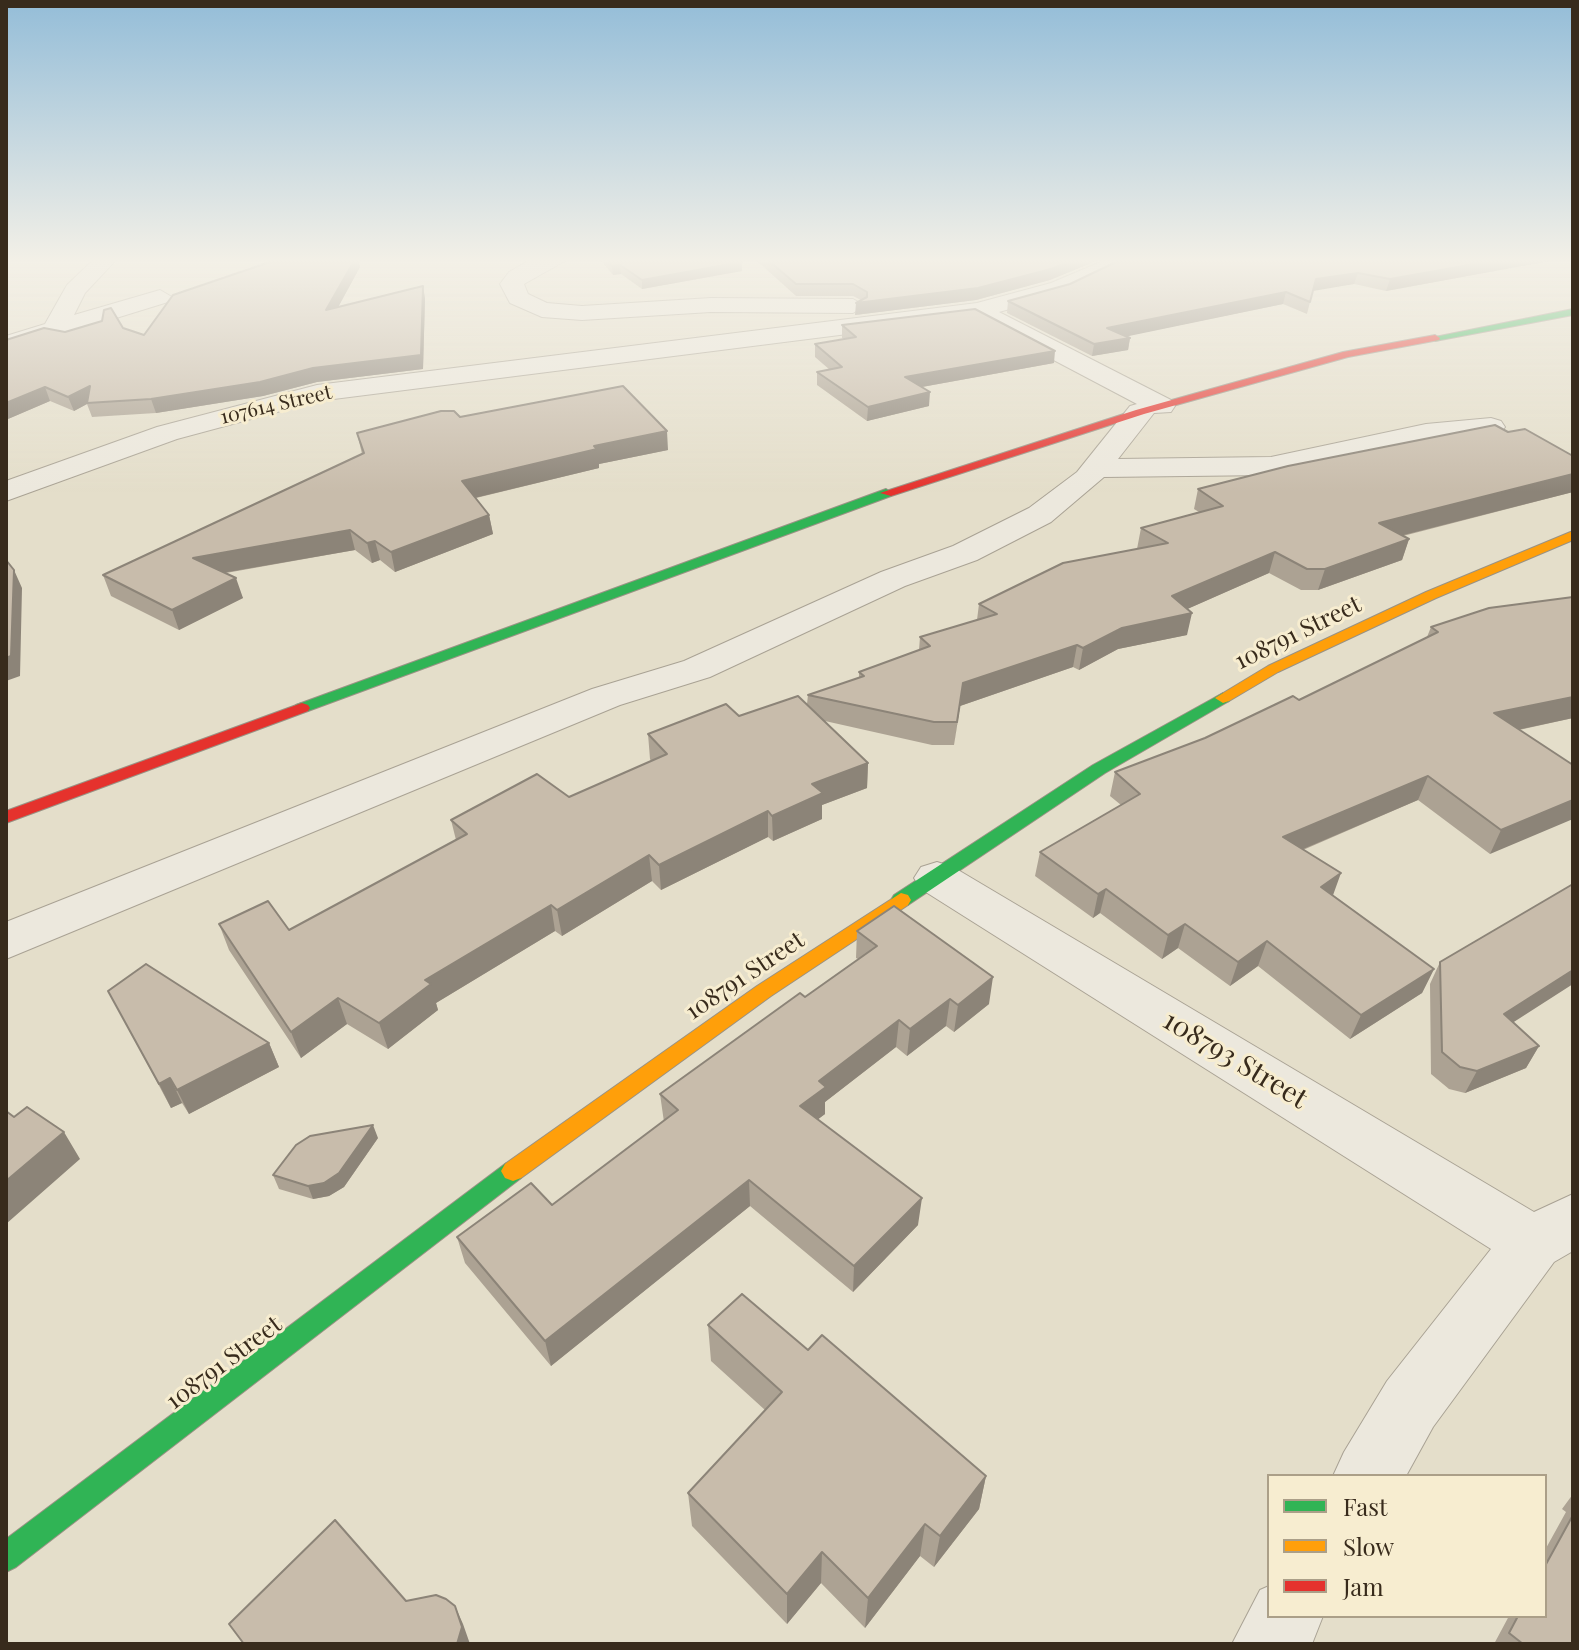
<!DOCTYPE html>
<html>
<head>
<meta charset="utf-8">
<style>
	body { margin:0 }
	#map { position:relative; width:1579px; height:1650px; overflow:hidden; background:#e4deca; font-family:"Playfair Display",serif }
	canvas { display:block }
	.frame { position:absolute; inset:0; border:8px solid #382b1c; pointer-events:none }
	.legend { position:absolute; left:1267px; top:1474px; width:280px; height:144px; box-sizing:border-box; background:#f7edd0; border:2px solid #ab9f88; margin:0; padding:10px 14px; list-style:none; font-size:24px; color:#382b1c }
	.legend li { display:flex; align-items:center; gap:16px; height:40px }
	.legend b { width:40px; border:2px solid #ab9f88 }
</style>
</head>
<body>
<div id="map">
<canvas width="1579" height="1650"></canvas>
<div class="frame"></div>
<ul class="legend">
<li><b style="height:10px;background:#30b455"></b>Fast</li>
<li><b style="height:10px;background:#ff9f0a"></b>Slow</li>
<li><b style="height:10px;background:#e5322d"></b>Jam</li>
</ul>
</div>
<script>
const c = document.querySelector('canvas').getContext('2d');
c.lineJoin = 'round';
const poly = rows => new Path2D(rows.map(r => 'M' + r).join(''));
function stroke(path, color, width, dash) { c.strokeStyle = color; c.lineWidth = width; c.lineCap = dash ? 'butt' : 'round'; c.setLineDash(dash || []); c.stroke(path); }
function fill(path, color) { c.fillStyle = color; c.fill(path, 'evenodd'); }
function label(font, color, halo, rows, align = 'center') {
  c.font = font + ' "Playfair Display",serif'; c.lineWidth = 6; c.setLineDash([]); c.textBaseline = 'middle'; c.strokeStyle = halo; c.fillStyle = color; for (const [text, x, y, turn = 0] of rows) {
    c.save(); c.translate(x, y); c.rotate((+turn || 0) * Math.PI / 180); c.textAlign = isNaN(turn) ? turn : align; if (halo) c.strokeText(text, 0, 0); c.fillText(text, 0, 0); c.restore();
  }
}
const street = poly([
	[92,261,115,261,85,293,74,315,160,290,172,297,168,302,6,352,6,336,45,324,67,285,92,261],
	[528,261,565,261,524,284,528,294,547,303,582,306,711,298,853,299,865,306,853,313,711,312,582,320,542,317,510,303,500,284,509,272,528,261],
	[1103,261,1132,261,1067,293,999,312,1171,400,1175,406,1171,412,1154,413,1118,459,1271,457,1426,424,1491,418,1501,421,1505,427,1501,433,1491,436,1426,442,1271,475,1104,477,1051,522,977,560,905,586,710,677,620,705,6,959,6,922,592,689,684,661,881,572,953,546,1029,508,1077,472,1130,406,1137,404,974,318,318,401,177,439,6,501,6,481,157,427,317,385,977,303,1051,283,1103,261],
	[937,862,953,867,1534,1212,1573,1194,1573,1251,1554,1262,1433,1427,1406,1476,1333,1476,1344,1452,1387,1381,1491,1249,921,889,914,878,921,867,937,862],
	[1269,1586,1269,1616,1323,1616,1312,1644,1232,1644,1260,1590,1269,1586]
]);
const fast = poly([
	[1573,309,1573,315,1435,341,1430,338,1573,309],
	[886,489,892,493,891,496,308,711,296,711,294,708,296,705,886,489],
	[1223,693,1231,698,1229,701,1105,773,908,905,894,905,891,900,894,895,1093,765,1223,693],
	[513,1161,521,1164,525,1171,521,1178,16,1567,6,1572,6,1539,505,1164,513,1161]
]);
const slow = poly([
	[1573,531,1573,540,1436,598,1278,672,1229,701,1223,703,1215,698,1268,666,1426,592,1573,531],
	[901,893,908,895,911,900,908,905,771,996,521,1178,513,1181,505,1178,501,1171,505,1164,757,986,901,893]
]);
const jam = poly([
	[1435,335,1440,338,1439,340,1348,357,1144,414,891,496,880,493,1136,410,1343,352,1435,335],
	[302,703,308,705,310,708,308,711,6,823,6,811,302,703]
]);
stroke(street, '#a9a294', 2);
stroke(fast, '#999284', 2);
stroke(slow, '#999284', 2);
stroke(jam, '#999284', 2);
fill(street, '#ece8dd');
fill(fast, '#30b455');
fill(slow, '#ff9f0a');
fill(jam, '#e5322d');
fill(poly([
	[601,261,741,261,742,262,742,271,642,289,621,274,613,275],
	[757,261,1096,261,1050,280,976,300,855,315,861,300,853,296,796,296],
	[1549,261,1386,291,1354,284,1313,290,1307,314,1283,304,1126,336,1130,338,1128,350,1092,356,1007,313,1008,301,1070,284],
	[360,267,338,307,423,286,425,299,423,369,317,382,263,396,156,413,92,417,87,404,74,411,50,401,8,419,65,332,123,328,144,335],
	[842,325,1054,363,922,387,929,406,867,421,817,385,817,372,830,370,815,357,815,344,844,339,842,338],
	[460,417,668,450,599,464,599,468,476,498,489,515,493,534,395,572,380,560,372,563,355,550,226,573,243,598,179,630,111,596,103,575,362,454,357,433],
	[1198,489,1573,492,1403,536,1409,539,1402,560,1318,590,1301,590,1269,573,1187,609,1187,635,1118,649,1079,670,1073,667,960,706,954,745,932,745,825,721,868,763,867,788,822,805,822,819,773,841,768,837,661,890,652,881,562,936,555,931,436,1003,438,1010,388,1049,347,1024,301,1058,229,950,219,924,289,930,456,840,451,820,569,797,651,761,650,759,648,734,739,716,807,704,808,695,859,678,859,672,919,650,920,637,977,620,979,604,1137,549,1141,528,1199,512,1194,509],
	[1573,597,1573,718,1519,730,1573,765,1490,854,1418,800,1303,850,1333,895,1434,969,1422,993,1350,1039,1258,966,1230,986,1178,948,1162,959,1100,913,1093,918,1035,876,1040,852,1121,805,1110,796,1115,772,1205,738,1299,700,1427,637,1431,627],
	[857,931,989,1004,954,1032,946,1026,907,1056,896,1047,825,1102,825,1114,818,1119,918,1225,853,1292,750,1206,551,1366,465,1263,457,1237,552,1205,664,1122,660,1094,805,997,858,959,856,958],
	[1440,962,1513,1022,1539,1046,1526,1068,1465,1093,1449,1089,1431,1074,1430,984],
	[108,991,269,1043,279,1067,189,1114,182,1103,171,1108],
	[378,1138,344,1187,329,1196,313,1199,279,1189,273,1175],
	[708,1325,808,1350,986,1476,979,1509,934,1567,920,1556,865,1628,821,1583,787,1624,692,1526,688,1493,765,1410,711,1361],
	[1573,1494,1573,1644,1494,1644,1509,1616,1545,1616,1545,1550,1566,1512,1562,1509]
]), '#aca293');
fill(poly([
	[354,261,359,261,360,267,329,324,326,310],
	[1071,261,1096,261,1050,280,976,300,855,315,856,303],
	[1492,261,1549,261,1386,291,1390,279],
	[742,262,742,271,642,289,642,280],
	[620,265,621,274,613,275,612,266],
	[1358,273,1354,284,1313,291,1316,279],
	[423,286,425,299,423,369,317,382,263,396,156,413,151,399],
	[1286,292,1283,304,1105,341,1107,328],
	[1130,338,1128,350,1092,356,1094,344],
	[1055,351,1054,363,905,390,905,377],
	[90,386,87,404,74,411,68,397],
	[45,387,50,401,8,419,6,421,6,403],
	[930,392,929,406,867,421,868,407],
	[667,431,668,450,599,464,599,468,466,500,462,481,594,446],
	[1573,474,1573,492,1372,543,1379,523],
	[489,515,493,534,395,572,391,552],
	[350,530,355,550,199,577,193,558],
	[1409,539,1402,560,1318,590,1325,569],
	[375,541,380,560,372,563,367,543],
	[1275,552,1269,573,1167,618,1172,596],
	[14,570,22,588,20,676,6,681,6,658],
	[236,578,243,598,179,630,172,610],
	[1192,613,1187,635,1118,649,1079,670,1083,648,1122,628],
	[1077,645,1073,667,960,706,954,745,963,683],
	[1573,697,1573,718,1484,737,1494,713],
	[868,763,867,788,822,805,822,819,773,841,772,816,812,784],
	[1428,776,1418,800,1275,861,1283,837],
	[1573,800,1573,819,1490,854,1501,830],
	[768,811,768,837,661,890,659,865],
	[649,855,652,881,562,936,557,910],
	[1341,873,1332,898,1321,887],
	[1106,889,1100,913,1093,918,1098,894],
	[551,905,555,931,436,1003,438,1010,388,1049,379,1023,425,980],
	[1185,924,1178,948,1162,959,1168,935],
	[1267,941,1258,966,1230,986,1238,962],
	[1434,969,1422,993,1350,1039,1361,1015],
	[1573,970,1573,984,1492,1036,1504,1014],
	[993,977,989,1004,954,1032,958,1005],
	[338,998,347,1024,301,1058,291,1032],
	[950,999,946,1026,907,1056,910,1029],
	[899,1020,896,1047,825,1102,825,1114,800,1133,800,1106,819,1081],
	[269,1043,279,1067,189,1114,177,1090],
	[1539,1046,1526,1068,1465,1093,1477,1071],
	[170,1078,182,1103,171,1108,159,1084],
	[373,1125,378,1138,344,1187,329,1196,313,1199,308,1186],
	[64,1132,80,1159,6,1224,6,1181],
	[749,1180,750,1206,551,1366,545,1341],
	[922,1198,918,1225,853,1292,854,1266],
	[986,1476,979,1509,934,1567,940,1536],
	[925,1524,920,1556,865,1628,868,1598],
	[822,1552,821,1583,787,1624,787,1594],
	[455,1606,463,1624,470,1644,457,1644]
]), '#8c8478');
const building = poly([
	[273,261,354,261,326,310,423,286,421,355,313,368,260,382,151,399,87,403,90,386,68,397,45,387,6,403,6,340,44,328,65,332,102,321,104,310,111,308,123,328,144,335,173,295,273,261],
	[608,261,741,261,742,262,642,280,620,265,612,266,608,261],
	[769,261,1071,261,1051,269,978,288,856,303,867,297,867,292,853,284,796,284,769,261],
	[1118,261,1492,261,1390,279,1358,273,1316,279,1310,302,1286,292,1107,328,1130,338,1094,344,1008,301,1070,284,1118,261],
	[975,309,1055,351,905,377,930,392,868,407,817,372,842,367,815,344,856,337,842,325,975,309],
	[623,386,667,431,594,446,597,449,462,481,489,515,391,552,375,541,367,543,350,530,193,558,236,578,172,610,103,575,364,453,357,433,441,411,454,411,460,417,623,386],
	[1495,425,1508,432,1525,429,1573,456,1573,474,1379,523,1409,539,1325,569,1307,569,1275,552,1172,596,1192,613,1122,628,1083,648,1077,645,963,683,957,722,934,722,808,695,864,676,859,672,930,646,920,637,997,614,979,604,1063,563,1168,543,1141,528,1223,506,1198,489,1288,466,1495,425],
	[6,560,14,570,11,656,6,658,6,560],
	[1573,597,1573,697,1494,713,1573,765,1573,800,1501,830,1428,776,1283,837,1341,873,1321,887,1434,969,1361,1015,1267,941,1238,962,1185,924,1168,935,1106,889,1098,894,1040,852,1140,794,1115,772,1205,738,1293,696,1299,700,1438,632,1431,627,1489,608,1573,597],
	[798,696,868,763,812,784,823,793,772,816,768,811,659,865,649,855,557,910,551,905,425,980,431,984,379,1023,338,998,291,1032,219,924,268,901,289,930,467,834,451,820,537,774,569,797,667,754,648,734,726,704,739,716,798,696],
	[1573,884,1573,970,1504,1014,1539,1046,1477,1071,1460,1067,1442,1052,1440,962,1573,884],
	[894,906,993,977,958,1005,950,999,910,1029,899,1020,819,1081,826,1087,800,1106,922,1198,854,1266,749,1180,545,1341,457,1237,531,1183,552,1205,678,1110,660,1094,800,993,805,997,877,946,857,931,894,906],
	[146,964,269,1043,177,1090,170,1078,159,1084,108,991,146,964],
	[27,1107,64,1132,6,1181,6,1111,14,1117,27,1107],
	[373,1125,339,1173,324,1183,308,1186,273,1175,296,1145,310,1136,373,1125],
	[742,1294,808,1350,822,1335,986,1476,940,1536,925,1524,868,1598,822,1552,787,1594,688,1493,782,1392,708,1325,742,1294],
	[1573,1515,1573,1644,1523,1644,1509,1633,1518,1616,1545,1616,1545,1566,1573,1515],
	[335,1520,406,1601,436,1595,446,1599,455,1606,462,1627,457,1644,244,1644,229,1624,335,1520]
]);
fill(building, '#c8bcab');
stroke(building, '#8c8478', 2);
const sky = c.createLinearGradient(0, 0, 0, 492);
sky.addColorStop(0, '#94bdd8');
sky.addColorStop(0.53, '#f3f0e7');
sky.addColorStop(1, '#f3f0e700');
c.fillStyle = sky;
c.fillRect(0, 0, 1579, 492);
label('20px', '#382b1c', '#f7edd0', [
	["107614 Street",276,405,-13]
]);
label('24px', '#382b1c', '#f7edd0', [
	["108791 Street",1298,633,-26],
	["108791 Street",745,976,-34],
	["108791 Street",224,1363,-37]
]);
label('28px', '#382b1c', '#f7edd0', [
	["108793 Street",1235,1060,31]
]);
</script>
</body>
</html>
